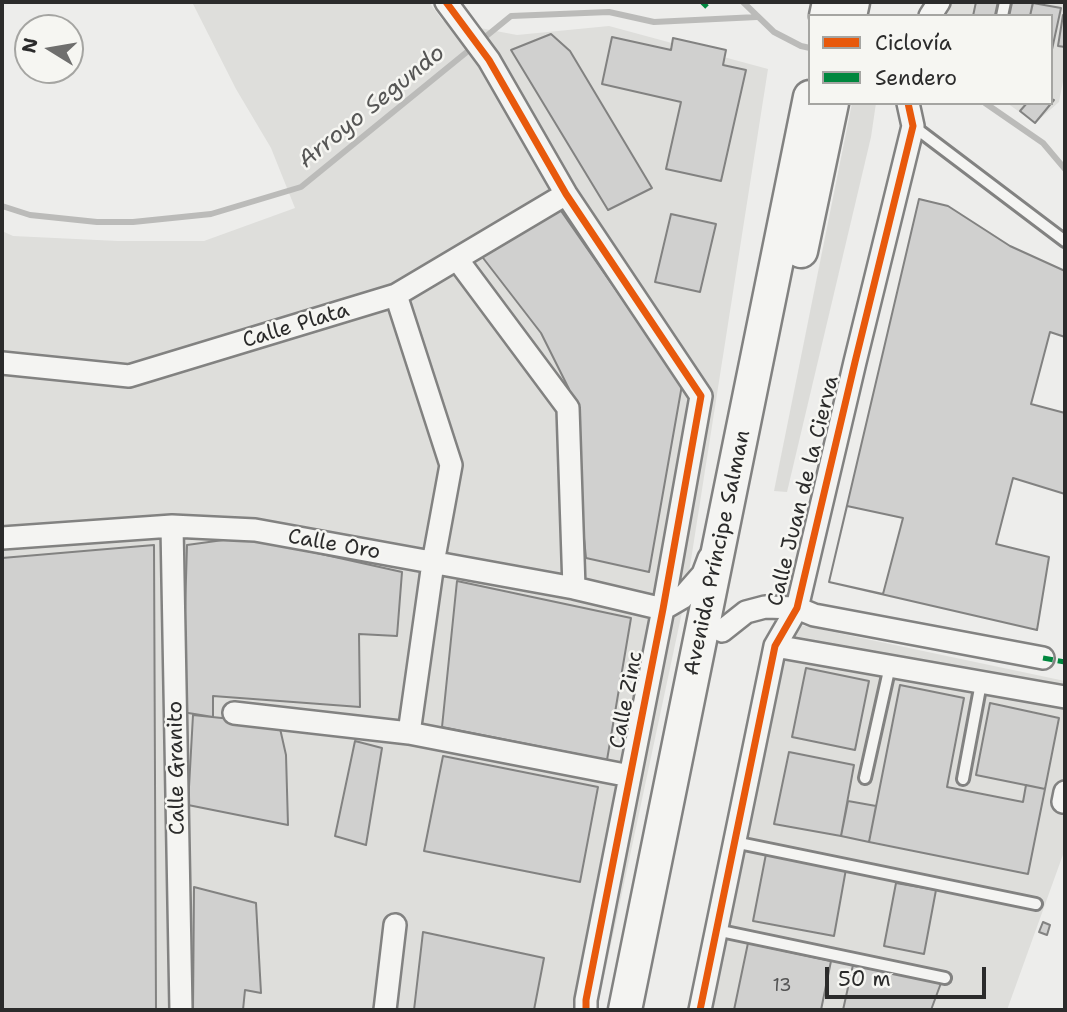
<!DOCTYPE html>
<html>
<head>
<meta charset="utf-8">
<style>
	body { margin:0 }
	#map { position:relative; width:1067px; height:1012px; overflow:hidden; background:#ededeb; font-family:"Shantell Sans",sans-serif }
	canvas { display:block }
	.frame { position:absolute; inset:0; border:4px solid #2b2b2b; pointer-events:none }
	.legend { position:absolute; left:808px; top:14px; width:245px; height:91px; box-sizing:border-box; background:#f6f6f2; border:2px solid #a5a5a2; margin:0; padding:9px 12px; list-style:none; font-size:21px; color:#2b2b2b }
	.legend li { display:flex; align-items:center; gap:14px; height:35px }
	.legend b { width:35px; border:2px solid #a5a5a2 }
	.north { position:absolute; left:14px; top:14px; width:70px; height:70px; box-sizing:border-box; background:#f6f6f2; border:2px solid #a5a5a2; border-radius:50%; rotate:281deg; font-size:19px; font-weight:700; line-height:28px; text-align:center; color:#2b2b2b }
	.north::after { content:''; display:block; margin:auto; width:24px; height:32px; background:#6f6f6e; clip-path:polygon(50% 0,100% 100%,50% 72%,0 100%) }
	.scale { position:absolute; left:825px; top:967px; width:161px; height:32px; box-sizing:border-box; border:4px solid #2b2b2b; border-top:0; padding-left:9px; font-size:21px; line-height:24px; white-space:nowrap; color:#2b2b2b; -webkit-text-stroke:5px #f6f6f2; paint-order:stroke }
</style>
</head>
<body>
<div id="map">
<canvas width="1067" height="1012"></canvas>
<div class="frame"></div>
<ul class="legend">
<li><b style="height:9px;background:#e8590c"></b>Ciclovía</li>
<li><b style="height:9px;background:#00873e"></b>Sendero</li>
</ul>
<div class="north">N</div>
<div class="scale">50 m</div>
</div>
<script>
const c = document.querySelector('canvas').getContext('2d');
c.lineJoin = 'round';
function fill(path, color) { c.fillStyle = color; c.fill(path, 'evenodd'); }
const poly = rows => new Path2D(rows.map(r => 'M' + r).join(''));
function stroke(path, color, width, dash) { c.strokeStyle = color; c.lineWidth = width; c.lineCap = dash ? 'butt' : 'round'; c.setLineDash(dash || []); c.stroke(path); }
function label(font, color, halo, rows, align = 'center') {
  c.font = font + ' "Shantell Sans",sans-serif'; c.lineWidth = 5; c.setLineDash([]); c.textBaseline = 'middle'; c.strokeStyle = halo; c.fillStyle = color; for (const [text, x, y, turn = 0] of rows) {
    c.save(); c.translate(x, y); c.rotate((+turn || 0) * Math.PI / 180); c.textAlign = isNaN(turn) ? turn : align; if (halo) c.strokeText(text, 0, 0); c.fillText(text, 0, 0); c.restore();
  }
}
fill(poly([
	[192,2,429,2,443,21,517,35,609,26,768,69,685,598,597,1010,2,1010,2,231,13,236,118,241,204,241,295,208,271,148,236,89],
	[945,2,1065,2,1065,71,1059,102,1035,123,1007,103,1051,103,1051,16,936,16],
	[786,622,1065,681,1065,849,1007,1010,711,1010]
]), '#dededb');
fill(poly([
	[852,103,876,103,871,137,787,492,774,491]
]), '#dcdcd9');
stroke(poly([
	[743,2,774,32,801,46,810,48],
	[985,103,1043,143,1065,169],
	[2,206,30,215,97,222,133,222,211,214,301,187,511,16,609,12,654,22,757,17]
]), '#bbbbb9', 6);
const building = poly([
	[976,2,1033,2,1030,16,973,16,976,2],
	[1033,3,1061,8,1051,54,1051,16,1030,16,1033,3],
	[1063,15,1065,15,1065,47,1058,46,1063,15],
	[551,34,570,51,652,188,608,210,511,50,551,34],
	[612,37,671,50,673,38,726,50,723,65,746,70,721,181,666,169,681,102,602,84,612,37],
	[1051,99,1054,100,1035,123,1020,111,1027,103,1051,103,1051,99],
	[919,199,948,206,1010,246,1065,271,1065,337,1050,332,1031,404,1065,413,1065,494,1013,478,996,544,1049,557,1037,630,829,582,919,199],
	[559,208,682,385,649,572,586,558,569,389,541,333,480,254,559,208],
	[671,214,716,224,700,292,655,282,671,214],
	[847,506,903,518,883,594,829,582,847,506],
	[245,537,402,572,397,636,359,634,360,707,213,696,213,717,182,712,187,545,245,537],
	[154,545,156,1010,2,1010,2,558,154,545],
	[457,581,631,618,607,760,442,727,457,581],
	[806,668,869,681,855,750,792,737,806,668],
	[900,685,964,698,947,787,1023,802,1026,785,1045,789,1028,874,869,842,900,685],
	[990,703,1059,718,1045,789,976,775,990,703],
	[193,715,279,724,286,755,288,825,188,805,193,715],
	[355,741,382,748,366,845,335,836,355,741],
	[789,752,854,765,841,836,774,824,789,752],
	[443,756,598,787,580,882,424,851,443,756],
	[848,801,876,806,869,842,841,836,848,801],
	[766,854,846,869,834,936,753,921,766,854],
	[896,883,936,890,924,954,884,946,896,883],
	[194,887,256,903,261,993,245,990,243,1010,193,1010,194,887],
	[1043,922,1050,925,1047,935,1039,932,1043,922],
	[423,932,544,958,534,1010,414,1010,423,932],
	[748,943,831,961,821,1010,734,1010,748,943],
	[853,965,941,983,931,1010,843,1010,853,965]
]);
fill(building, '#d0d0cf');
stroke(building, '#828281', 2);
const service = poly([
	[1002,16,1005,2],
	[913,126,1065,241],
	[865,778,890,666],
	[963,779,981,683],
	[734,842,1036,904],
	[716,930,945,978]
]);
const minor = poly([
	[446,2,489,60,566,194,701,396,663,609,586,1000,586,1010],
	[930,16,939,2],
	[457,259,568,408,574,588],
	[396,295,451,465,433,563,409,733],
	[2,363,129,376,396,295,566,194],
	[172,526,181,1010],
	[2,538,172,526,255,530,574,588,663,609,682,598,703,574,709,558],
	[722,631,746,612,765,607,797,608,814,615,1043,658],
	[775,646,1065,697],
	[234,713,409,733,630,776],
	[1063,802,1065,792],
	[385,1010,395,925],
	[700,1010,775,646,797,608,855,362,913,126,908,103]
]);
const primary = poly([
	[826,16,829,2],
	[850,16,853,2],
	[801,251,832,103],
	[625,1010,810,97]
]);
stroke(service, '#828281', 16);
stroke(minor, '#828281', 26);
stroke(primary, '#828281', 37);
stroke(service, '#f4f4f2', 10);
stroke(minor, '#f4f4f2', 21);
stroke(primary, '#f4f4f2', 32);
stroke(poly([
	[702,2,707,7],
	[1043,658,1065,662]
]), '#00873e', 5, [10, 5]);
stroke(poly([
	[446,2,489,60,566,194,701,396,663,609,586,1000,586,1010],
	[700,1010,775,646,797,608,855,362,913,126,908,103]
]), '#e8590c', 7);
label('18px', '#545454', null, [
	["13",782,986]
]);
label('21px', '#2b2b2b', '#f6f6f2', [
	["Calle Plata",296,326,-17],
	["Calle Juan de la Cierva",804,491,-76],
	["Calle Oro",334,545,10],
	["Avenida Príncipe Salman",718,553,-78],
	["Calle Zinc",627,700,-79],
	["Calle Granito",177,768,-91]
]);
label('italic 23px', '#565655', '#f6f6f2', [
	["Arroyo Segundo",372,107,-39]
]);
</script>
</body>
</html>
